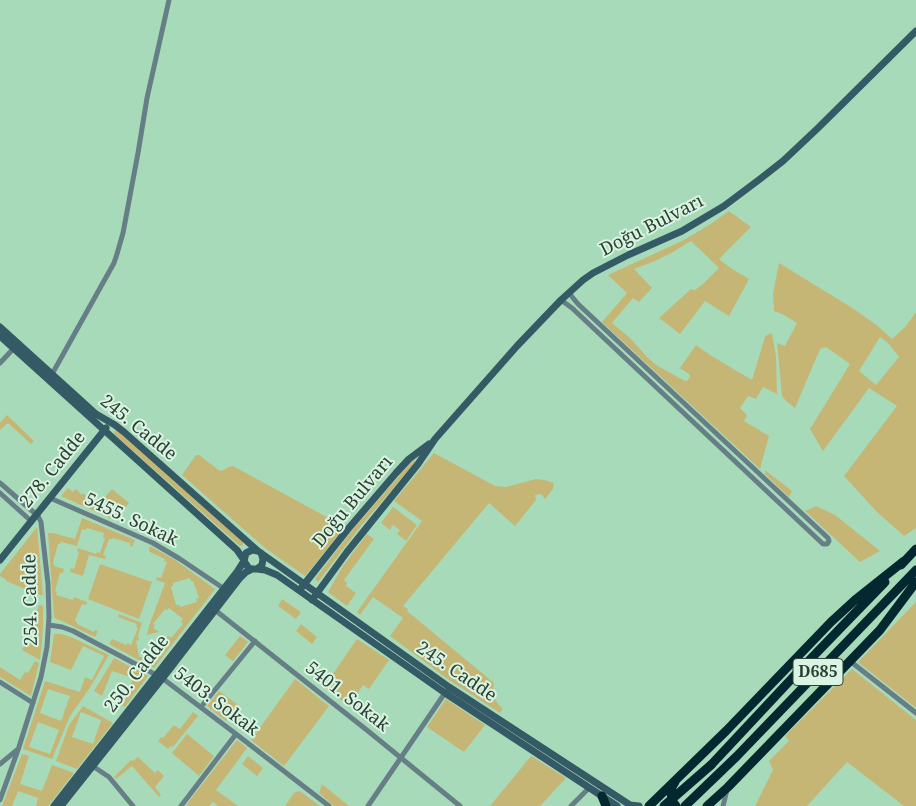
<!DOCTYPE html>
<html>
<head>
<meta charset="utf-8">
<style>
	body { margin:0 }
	canvas { display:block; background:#a7dab9 }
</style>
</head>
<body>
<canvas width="916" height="806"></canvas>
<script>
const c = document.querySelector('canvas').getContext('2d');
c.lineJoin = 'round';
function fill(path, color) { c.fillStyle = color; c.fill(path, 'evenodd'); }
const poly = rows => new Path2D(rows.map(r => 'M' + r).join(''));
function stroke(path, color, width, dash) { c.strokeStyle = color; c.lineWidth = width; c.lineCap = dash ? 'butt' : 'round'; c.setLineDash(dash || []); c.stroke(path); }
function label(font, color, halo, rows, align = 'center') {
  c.font = font + ' "Noto Serif",serif'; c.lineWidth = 4; c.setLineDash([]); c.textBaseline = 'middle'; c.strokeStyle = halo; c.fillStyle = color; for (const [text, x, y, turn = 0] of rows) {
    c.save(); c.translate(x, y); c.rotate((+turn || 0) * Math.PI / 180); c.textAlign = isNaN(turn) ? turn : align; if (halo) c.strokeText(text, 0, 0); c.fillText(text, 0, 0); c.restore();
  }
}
fill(poly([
	[729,211,751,227,719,259,732,269,749,279,729,316,705,301,680,334,659,318,691,289,695,290,703,284,719,268,691,241,689,242,673,252,655,261,634,269,652,288,639,302,633,298,612,323,630,338,648,358,656,365,685,381,688,380,690,376,690,375,680,368,696,345,710,355,752,380,765,337,767,335,772,333,776,357,777,394,763,387,756,399,748,396,740,408,747,415,744,421,769,436,760,469,602,322,627,293,608,275,682,241,709,225],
	[779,263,854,309,879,327,892,339,906,326,916,312,916,528,904,536,877,512,844,476,878,431,897,406,869,388,823,451,810,429,850,364,826,347,820,349,795,408,786,401,782,396,777,343,785,346,797,323,784,315,774,311,773,294],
	[880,337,888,343,899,357,876,385,859,371],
	[7,415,34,441,31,444,8,423,0,430,0,423],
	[115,430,118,430,243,542,243,545,240,546,114,434],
	[434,453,495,486,506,487,536,479,544,480,554,483,553,489,545,499,541,494,535,495,536,500,515,526,489,503,403,606,408,609,407,611,494,683,493,690,494,697,498,704,503,709,500,713,449,680,390,636,403,618,373,597,360,615,357,612,422,521,394,501],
	[196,455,199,455,220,471,224,470,228,467,233,466,345,527,305,576,265,548,182,475],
	[414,460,415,461,414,464,361,526,318,582,315,579,353,529,406,468],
	[765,470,792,491,789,497,765,474],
	[68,488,73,492,76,489,82,495,83,493,86,496,85,498,91,504,96,507,112,489,129,503,114,520,61,496],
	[816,506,835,515,880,551,860,562,805,511],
	[393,507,417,525,406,541,397,534,400,530,393,525,390,530,381,523],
	[82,518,135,540,132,547,130,546,130,543,113,538,112,539,109,539,103,555,106,556,105,559,89,555,83,576,70,572,71,568,74,569,79,552,77,551,78,548,96,554,97,552,100,553,105,538,103,537,104,533,87,528,86,530,82,529,77,546,61,542,60,544,58,544,53,563,54,564,54,566,64,569,63,573,60,573,55,591,57,592,56,595,73,600,74,597,87,602,86,605,82,604,75,620,77,622,77,624,94,632,95,630,98,631,95,637,62,621,54,618,48,533,53,533,75,539],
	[37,527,43,595,41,595,8,582,5,579,0,576,0,574],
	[367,534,374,539,344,580,347,583,346,586,356,593,347,606,328,592,343,566],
	[150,546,175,560,215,589,154,668,109,644,112,639,126,645,127,643,131,645,138,628,136,627,137,624,118,617,119,614,142,623,138,635,139,640,136,641,139,657,142,657,143,660,161,656,160,654,164,653,160,635,162,634,166,638,168,636,171,638,183,624,181,622,183,619,169,608,167,610,165,609,153,624,155,625,153,628,159,632,147,635,149,626,165,583,156,580,157,577,161,578,167,562,164,561,165,559,150,552,149,550],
	[190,578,191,581,193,581,199,598,196,599,197,602,180,607,179,605,176,605,171,587,173,586,173,583],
	[100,564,152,582,139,619,88,599],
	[282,599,301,612,296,619,278,606],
	[916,602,916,708,858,662],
	[39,605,43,606,43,624,42,642,40,660,22,650,29,637,37,614,36,613],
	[301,624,317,637,312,644,296,631],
	[54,634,61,634,71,637,109,655,91,686,70,716,52,759,23,749,45,681,80,692,85,677,92,680,104,656,83,646,71,670,50,662],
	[48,689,70,696,61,721,40,713],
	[38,722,59,730,50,754,29,747],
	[240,636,248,642,233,661,225,655],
	[357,639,389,660,369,689,363,685,349,706,324,687],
	[114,658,148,676,125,707,114,701,115,700,124,703,133,678,112,671,102,696,94,691],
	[35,661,39,663,31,696,0,677,0,667,20,680,25,672,28,673],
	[852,669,916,720,916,806,904,806,847,762,807,806,755,806,773,770,769,761,789,741,785,736],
	[295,679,329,706,284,766,251,740],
	[219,691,238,705,226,721,207,706],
	[446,699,485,725,464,752,427,727],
	[83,706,113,723,77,769,56,761,69,725],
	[81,712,101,720,93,744,72,737],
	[193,712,198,716,173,747,171,746,168,749,158,741,161,737,163,738,173,726,175,726,180,729],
	[187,734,214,756,199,776,172,753],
	[237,740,247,748,216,790,238,806,218,806,213,802,209,806,188,806,186,805],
	[22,754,29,756,20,784,42,791,52,765,74,773,48,806,36,806,38,798,18,791,12,806,2,806],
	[248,756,263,768,257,776,242,764],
	[531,756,566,778,540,806,490,806],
	[138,757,155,773,158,770,164,776,155,787,161,795,159,797,132,766,116,779,114,777,131,760,133,761],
	[322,784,349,806,334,806,319,793],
	[299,791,304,794,320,806,285,806,294,793]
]), '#c6b675');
stroke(poly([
	[561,300,572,308,823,544,827,544,829,541,828,538,578,304,569,293],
	[0,363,15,347],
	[51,376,114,263,117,254,123,233,138,153,147,98,169,0],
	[0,483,38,516,41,522,48,584,49,617,47,647,41,677,18,750,0,800],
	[0,493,31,521],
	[50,498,153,543,180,559,223,588],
	[215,610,368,731,460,806],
	[49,625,62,627,73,631,162,678,236,734,329,806],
	[850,661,916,713],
	[0,682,33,703],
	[201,707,255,641],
	[0,764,17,750],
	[91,765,109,777,133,806],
	[181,806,236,734],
	[368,806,449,687],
	[571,806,589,788],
	[723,806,727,790]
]), '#667f86', 5);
stroke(poly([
	[0,327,96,414,115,425,124,432,258,551],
	[0,336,237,550,244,560],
	[261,553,263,559,262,565,257,569,250,569,248,567,244,561,246,553,252,550,258,551,449,687,630,805,639,806],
	[0,560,106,428],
	[257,569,265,570,277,575,445,693,617,806],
	[302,587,348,529,396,473,409,459,429,444],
	[312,600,347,552,418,464,435,439,517,346,561,300,583,280,593,273,628,255,682,231,724,206,760,179,783,161,818,128,916,31],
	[54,806,237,572,244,561],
	[61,806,165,675,239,579,246,572,252,569]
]), '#335a65', 7);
stroke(poly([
	[901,565,916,549],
	[711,765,797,673,885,582],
	[675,782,672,787,671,794,673,802,676,806],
	[602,796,606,806],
	[649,806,726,731,831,622,855,600,904,561],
	[685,806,737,756,916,570],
	[707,806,728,787,880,630,916,582]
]), '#042830', 9);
stroke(poly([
	[664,806,711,765]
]), '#042830', 9);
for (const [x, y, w] of [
	[818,672,50]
]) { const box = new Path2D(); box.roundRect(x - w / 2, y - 13.5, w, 27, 4); c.fillStyle = '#daf4e3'; c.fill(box); stroke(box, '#2c4133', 1); }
label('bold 16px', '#2c4133', null, [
	["D685",818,672]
]);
label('18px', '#2c4133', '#daf4e3', [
	["Doğu Bulvarı",652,226,-27],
	["245. Cadde",138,428,39],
	["278. Cadde",53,470,-51],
	["Doğu Bulvarı",353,502,-50],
	["5455. Sokak",131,520,25],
	["254. Cadde",31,600,-91],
	["245. Cadde",456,672,34],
	["250. Cadde",137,674,-52],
	["5401. Sokak",347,697,38],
	["5403. Sokak",216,702,37]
]);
</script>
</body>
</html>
